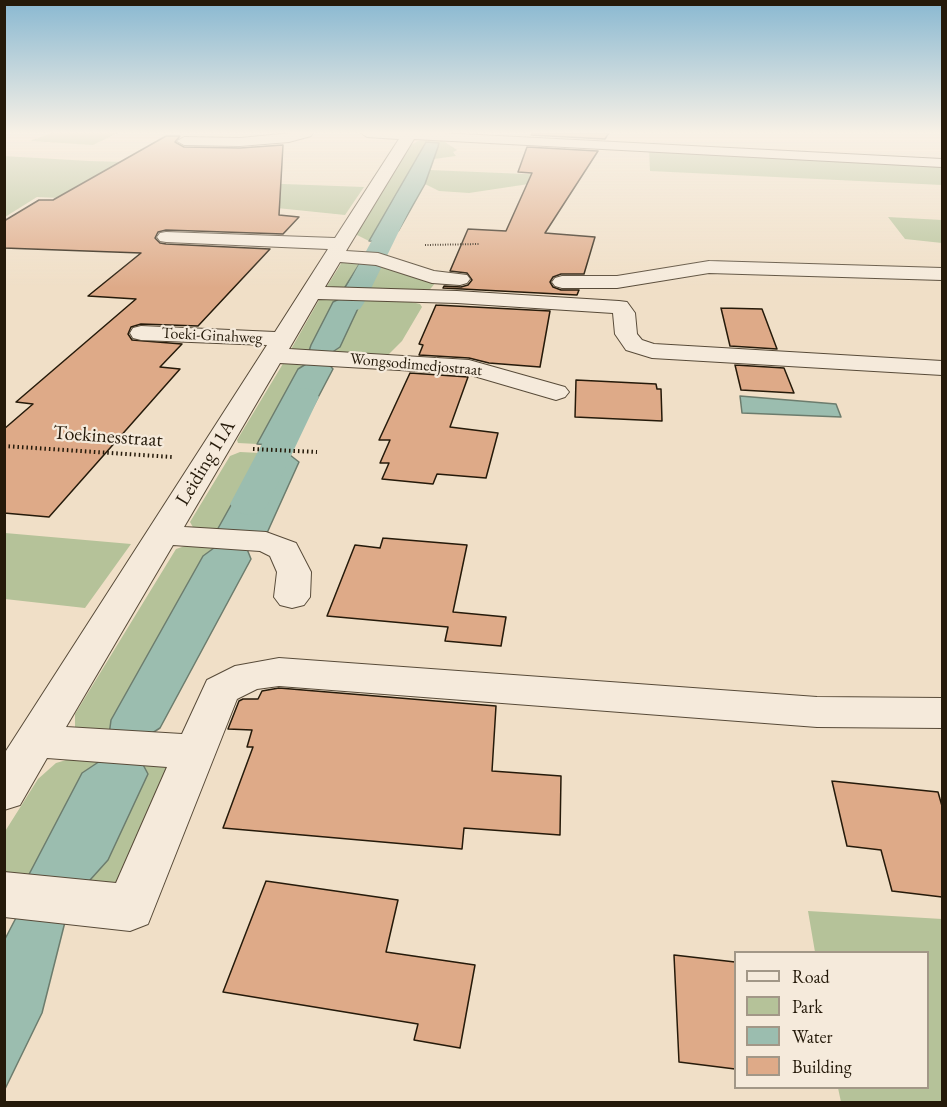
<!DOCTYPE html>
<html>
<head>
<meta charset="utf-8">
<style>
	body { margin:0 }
	#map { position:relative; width:947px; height:1107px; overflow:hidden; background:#f0dfc7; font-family:"EB Garamond",serif }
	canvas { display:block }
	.frame { position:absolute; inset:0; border:6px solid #251a0a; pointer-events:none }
	.legend { position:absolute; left:734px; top:951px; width:195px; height:138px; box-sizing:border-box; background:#f5eadb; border:2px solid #a29787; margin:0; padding:8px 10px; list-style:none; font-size:18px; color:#251a0a }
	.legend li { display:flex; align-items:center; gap:12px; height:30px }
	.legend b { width:30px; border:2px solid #a29787 }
</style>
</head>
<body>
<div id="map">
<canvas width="947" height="1107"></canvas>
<div class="frame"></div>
<ul class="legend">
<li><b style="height:8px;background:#f5eadb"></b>Road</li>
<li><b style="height:16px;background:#b5c299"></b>Park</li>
<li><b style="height:16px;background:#9bbdaf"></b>Water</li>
<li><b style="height:16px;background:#deaa88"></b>Building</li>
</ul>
</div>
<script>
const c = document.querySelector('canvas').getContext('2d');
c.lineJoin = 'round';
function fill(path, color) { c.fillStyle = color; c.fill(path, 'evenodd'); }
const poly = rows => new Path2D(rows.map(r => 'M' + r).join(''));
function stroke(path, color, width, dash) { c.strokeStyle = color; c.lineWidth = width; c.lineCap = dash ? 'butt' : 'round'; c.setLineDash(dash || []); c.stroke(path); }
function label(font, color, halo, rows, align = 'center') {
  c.font = font + ' "EB Garamond",serif'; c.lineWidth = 4.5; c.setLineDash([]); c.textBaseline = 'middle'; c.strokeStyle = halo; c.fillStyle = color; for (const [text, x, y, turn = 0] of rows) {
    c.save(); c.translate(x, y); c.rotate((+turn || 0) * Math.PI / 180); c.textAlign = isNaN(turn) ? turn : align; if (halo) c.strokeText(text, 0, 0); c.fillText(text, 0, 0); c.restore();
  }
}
fill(poly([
	[52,133,118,133,93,145,30,141],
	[428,139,442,140,457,150,453,152,456,156,434,159,438,147,426,142,369,241,355,234,409,146,418,141],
	[649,150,942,165,942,185,650,171],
	[4,156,89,161,275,166,257,183,364,187,345,215,277,208,37,197,5,217],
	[430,170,549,175,542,182,469,193,439,191,425,184],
	[888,217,942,220,942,243,905,239],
	[363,260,436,282,427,293,324,291,342,262],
	[332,297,343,297,308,354,290,351,319,300],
	[360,299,407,301,420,304,422,307,402,341,385,358,328,355],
	[311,361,298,369,257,444,238,443,237,440,284,362],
	[240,452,260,453,216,532,194,529,190,522,230,456],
	[5,533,131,544,85,608,5,599],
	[191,544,218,545,203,556,111,720,109,735,75,729,75,714,176,549],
	[80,756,106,757,82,773,25,882,5,882,4,833,38,779,56,763],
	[140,759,169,762,171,782,120,882,82,889,108,860],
	[808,911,942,919,942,1102,841,1102,838,1088,928,1088,928,952,815,952]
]), '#b5c299');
const water = poly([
	[426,142,439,143,438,147,425,184,399,230,388,242,369,241,426,142],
	[360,263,379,264,365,293,342,292,360,263],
	[343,297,360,299,361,302,340,347,328,355,308,354,311,345,333,302,343,297],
	[311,361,327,362,333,369,292,447,257,444,298,369,311,361],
	[740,396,836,404,841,417,742,413,740,396],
	[260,453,290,455,299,462,267,533,216,532,260,453],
	[218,545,247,549,251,559,160,728,143,739,109,735,111,720,203,556,218,545],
	[106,757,140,759,148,774,108,860,82,889,25,882,82,773,106,757],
	[19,912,66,918,42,1013,5,1089,5,939,19,912]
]);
fill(water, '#9bbdaf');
stroke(water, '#6c7c6d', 1.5);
fill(poly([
	[407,188,414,190,417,194,364,303,360,309,351,311,342,309,338,303,397,194,400,190,407,188],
	[303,388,314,390,319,397,268,504,262,512,249,515,236,512,230,504,287,397,292,390,303,388]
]), '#9bbdaf');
const building = poly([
	[532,133,609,133,605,139,531,135,532,133],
	[166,136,180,136,175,142,184,147,240,148,283,145,279,215,299,217,283,234,166,230,158,232,155,238,160,243,166,244,270,249,198,326,141,324,131,327,128,334,132,340,182,344,160,367,180,369,49,517,4,513,4,429,33,404,16,402,136,299,88,296,141,253,4,248,4,221,39,200,53,200,166,136],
	[527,147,598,151,545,233,595,237,584,274,561,274,553,277,550,282,553,287,561,290,579,290,577,295,443,288,444,286,461,287,468,285,472,280,467,273,450,271,468,229,506,231,532,173,518,172,527,147],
	[436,305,550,311,540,367,489,363,469,358,419,355,423,345,419,344,436,305],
	[721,308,762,309,777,349,730,346,721,308],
	[735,365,784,368,794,393,741,390,735,365],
	[410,373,468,377,450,427,498,433,486,478,437,474,433,484,382,479,389,463,380,463,390,440,379,440,410,373],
	[576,380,656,384,657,389,661,389,662,421,575,417,576,380],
	[383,538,467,545,453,612,506,617,501,646,445,641,448,627,327,616,355,545,380,548,383,538],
	[279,688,496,706,492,771,561,776,560,835,464,828,462,849,223,828,253,747,247,747,252,730,228,729,239,701,243,699,258,699,262,691,279,688],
	[832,781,938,792,942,806,942,897,892,891,881,850,847,846,832,781],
	[266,881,398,900,386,952,475,965,460,1048,414,1040,418,1024,223,992,266,881],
	[674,955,735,962,735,1069,679,1062,674,955]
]);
fill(building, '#deaa88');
stroke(building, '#251a0a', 1.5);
const minor = poly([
	[292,133,313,133,311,136,289,142,240,146,184,145,177,141,184,137,240,138,292,133],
	[361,133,441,133,942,159,942,167,414,139,346,251,378,253,434,271,467,275,470,279,467,283,460,285,432,283,376,265,340,262,325,287,457,291,619,301,627,302,635,313,637,334,642,340,654,344,942,361,942,375,652,358,626,350,615,334,613,313,457,303,318,299,289,349,469,360,565,387,569,392,565,397,556,400,467,374,280,363,184,527,266,532,296,543,311,572,310,597,304,605,292,608,280,605,274,597,277,572,270,556,260,551,173,545,66,727,182,734,207,680,235,666,279,658,817,697,942,698,942,728,817,727,279,686,257,689,237,699,148,924,130,931,4,917,4,872,116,883,167,767,47,758,20,805,4,810,4,754,267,345,141,340,133,338,130,333,133,328,141,326,275,332,328,249,166,242,160,241,157,237,160,233,166,232,335,238,399,139,367,137,361,133],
	[709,261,942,268,942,280,709,273,617,288,562,288,555,286,552,282,555,278,562,276,617,276,709,261]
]);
stroke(minor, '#584b39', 2);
stroke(poly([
	[425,245,479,244]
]), '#251a0a', 2, [1, 1.5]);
stroke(poly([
	[4,446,172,457],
	[253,449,317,452]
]), '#251a0a', 4, [1.5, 3]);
fill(minor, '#f5eadb');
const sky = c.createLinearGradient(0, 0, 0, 288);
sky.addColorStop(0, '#89b8d1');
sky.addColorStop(0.46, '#f8f1e6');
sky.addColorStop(1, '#f8f1e600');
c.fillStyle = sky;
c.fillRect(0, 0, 947, 288);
label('16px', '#251a0a', '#f5eadb', [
	["Toeki-Ginahweg",212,336,3],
	["Wongsodimedjostraat",416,365,5]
]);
label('20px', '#251a0a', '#f5eadb', [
	["Toekinesstraat",108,437,4],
	["Leiding 11A",206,463,-59]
]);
</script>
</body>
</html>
